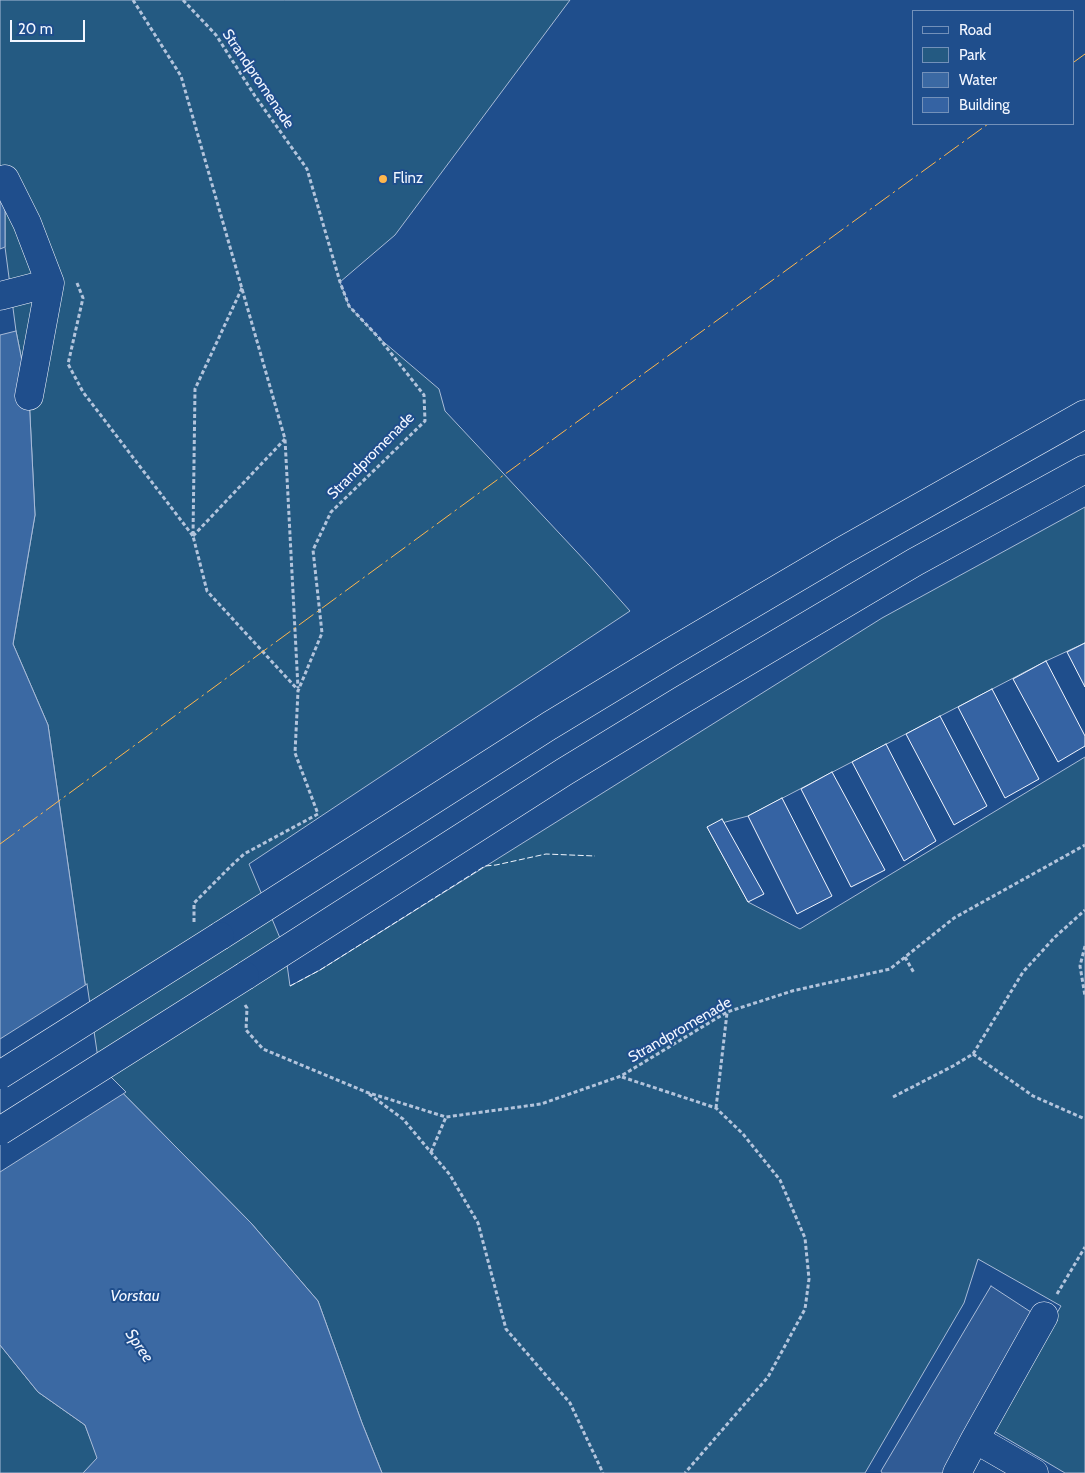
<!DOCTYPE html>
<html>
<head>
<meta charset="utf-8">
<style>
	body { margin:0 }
	#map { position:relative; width:1085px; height:1473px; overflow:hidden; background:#1f4e8c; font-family:Cabin,sans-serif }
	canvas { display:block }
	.legend { position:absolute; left:912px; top:10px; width:162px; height:115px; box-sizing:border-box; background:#1f4e8c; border:1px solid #7391ba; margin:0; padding:6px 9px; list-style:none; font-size:15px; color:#f2f6ff }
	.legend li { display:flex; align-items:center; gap:10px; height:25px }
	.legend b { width:25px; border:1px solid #7391ba }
	.scale { position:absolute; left:10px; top:20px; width:75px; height:22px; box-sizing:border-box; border:2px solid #f2f6ff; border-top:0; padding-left:6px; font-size:15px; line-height:18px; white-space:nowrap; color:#f2f6ff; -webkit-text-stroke:4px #1f4e8c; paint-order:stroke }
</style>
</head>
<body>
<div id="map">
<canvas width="1085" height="1473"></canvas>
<ul class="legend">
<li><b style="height:6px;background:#1f4e8c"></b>Road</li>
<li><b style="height:14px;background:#245a82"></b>Park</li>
<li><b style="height:14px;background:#3b69a3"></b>Water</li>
<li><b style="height:14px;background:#3563a3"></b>Building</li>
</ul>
<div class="scale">20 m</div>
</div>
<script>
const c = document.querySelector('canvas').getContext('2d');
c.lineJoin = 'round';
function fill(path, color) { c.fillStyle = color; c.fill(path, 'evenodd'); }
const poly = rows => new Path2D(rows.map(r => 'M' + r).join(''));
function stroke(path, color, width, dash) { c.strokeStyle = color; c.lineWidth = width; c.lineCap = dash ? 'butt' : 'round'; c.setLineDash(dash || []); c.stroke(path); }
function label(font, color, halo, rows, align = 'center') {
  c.font = font + ' Cabin,sans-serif'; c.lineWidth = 4; c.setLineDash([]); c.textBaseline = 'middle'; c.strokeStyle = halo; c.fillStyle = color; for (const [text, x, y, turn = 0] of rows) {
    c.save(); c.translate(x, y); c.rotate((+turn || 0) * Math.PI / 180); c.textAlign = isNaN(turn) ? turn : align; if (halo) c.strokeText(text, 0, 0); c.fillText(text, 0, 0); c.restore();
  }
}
const green = poly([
	[0,0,570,0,395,235,340,282,349,306,379,338,439,389,445,411,589,565,630,611,249,864,285,950,290,986,320,970,882,618,1085,507,1085,643,1046,661,748,816,707,827,748,902,800,929,1085,757,1085,1473,1065,1473,989,1428,1061,1306,978,1259,964,1303,865,1473,382,1473,362,1423,318,1301,251,1223,97,1067,48,725,13,644,35,515,29,396,16,331,5,247,5,179,0,168,0,0],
	[0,1345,38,1392,85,1425,98,1458,83,1473,0,1473,0,1345]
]);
fill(green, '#245a82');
stroke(green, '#a8bbd7', 1);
const parking = poly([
	[991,1286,1037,1316,948,1473,882,1473,881,1471,991,1286]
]);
fill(parking, '#305b95');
stroke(parking, '#a8bbd7', 1);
const water = poly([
	[0,168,5,179,5,247,0,249,0,168],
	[16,331,29,396,35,515,13,644,48,725,97,1067,251,1223,318,1301,362,1423,382,1473,83,1473,97,1458,85,1425,38,1392,0,1345,0,335,16,331]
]);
fill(water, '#3b69a3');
stroke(water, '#a8bbd7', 1);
const pier = poly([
	[87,984,99,1065,126,1092,0,1172,0,1039,87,984]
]);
fill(pier, '#1f4e8c');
stroke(pier, '#a8bbd7', 1);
const building = poly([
	[1085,643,1085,687,1067,652,1085,643],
	[1046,661,1085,736,1085,746,1058,762,1013,679,1046,661],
	[992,689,1039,779,1005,798,958,707,992,689],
	[940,716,987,806,954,825,906,734,940,716],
	[886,744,936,841,904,861,852,762,886,744],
	[832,772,885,870,851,887,801,789,832,772],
	[782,798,832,896,797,914,748,816,782,798],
	[722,819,764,894,748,902,707,827,722,819]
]);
fill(building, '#3563a3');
stroke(building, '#f2f6ff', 1);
const minor = poly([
	[5,179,27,223,50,283,29,396],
	[0,296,50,283],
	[975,1439,1044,1316],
	[957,1473,975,1439,1034,1473]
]);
const highway = poly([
	[220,936,549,726,671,652,844,550,1085,414],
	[245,976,564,772,682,700,915,562,1085,469]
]);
stroke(minor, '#f2f6ff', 29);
stroke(highway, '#f2f6ff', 29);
stroke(poly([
	[133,0,181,76,285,439,298,688],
	[183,0,216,35,255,96,307,169,340,282,349,306,379,338,424,395,425,421,331,512,313,550,322,633,298,691,295,753,318,814,244,854,231,866,194,903,194,922],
	[77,283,83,298,68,364,83,392,193,536],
	[242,288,195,389,193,536,207,591,298,690],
	[193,536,285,439],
	[1085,946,1080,966,1085,996],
	[905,957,914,973],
	[245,1005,247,1008,246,1030,263,1049,366,1092,446,1117,541,1104,621,1076,727,1012,792,991,890,969,954,918,1085,845],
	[973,1054,1033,1096,1085,1119],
	[622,1077,716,1108,743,1134,780,1180,805,1238,809,1279,805,1309,768,1377,685,1473],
	[369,1094,403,1119,450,1175,478,1223,506,1329,570,1403,603,1473],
	[893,1097,953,1066,973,1054,1023,972,1055,937,1085,910],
	[716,1108,727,1013],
	[431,1152,446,1117],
	[1057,1294,1085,1247]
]), '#b3c4dc', 3, [4, 2.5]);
stroke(minor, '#1f4e8c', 28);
stroke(highway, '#1f4e8c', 28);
const highwayBridge = poly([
	[0,1075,220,936],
	[0,1131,245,976]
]);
stroke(highwayBridge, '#f2f6ff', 29, []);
stroke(highwayBridge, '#1f4e8c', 28);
stroke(poly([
	[290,986,320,970,485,866,496,865,546,854,595,856]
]), '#f2f6ff', 1, [6, 2.5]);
stroke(poly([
	[1074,62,1085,54],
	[0,844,512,469,988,124]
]), '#ffb74d', 1, [18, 4, 2.5, 4]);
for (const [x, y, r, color] of [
	[383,179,5,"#ffb74d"]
]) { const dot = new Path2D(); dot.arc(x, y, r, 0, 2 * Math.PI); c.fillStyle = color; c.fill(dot); stroke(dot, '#1f4e8c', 2); }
label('15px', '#f2f6ff', '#1f4e8c', [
	["Strandpromenade",258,79,56],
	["Strandpromenade",371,456,-45],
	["Strandpromenade",680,1030,-30]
]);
label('15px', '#f2f6ff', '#1f4e8c', [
	["Flinz",393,179]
], 'left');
label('italic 16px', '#f2f6ff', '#1f4e8c', [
	["Vorstau",135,1296],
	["Spree",139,1346,56]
]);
</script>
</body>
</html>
